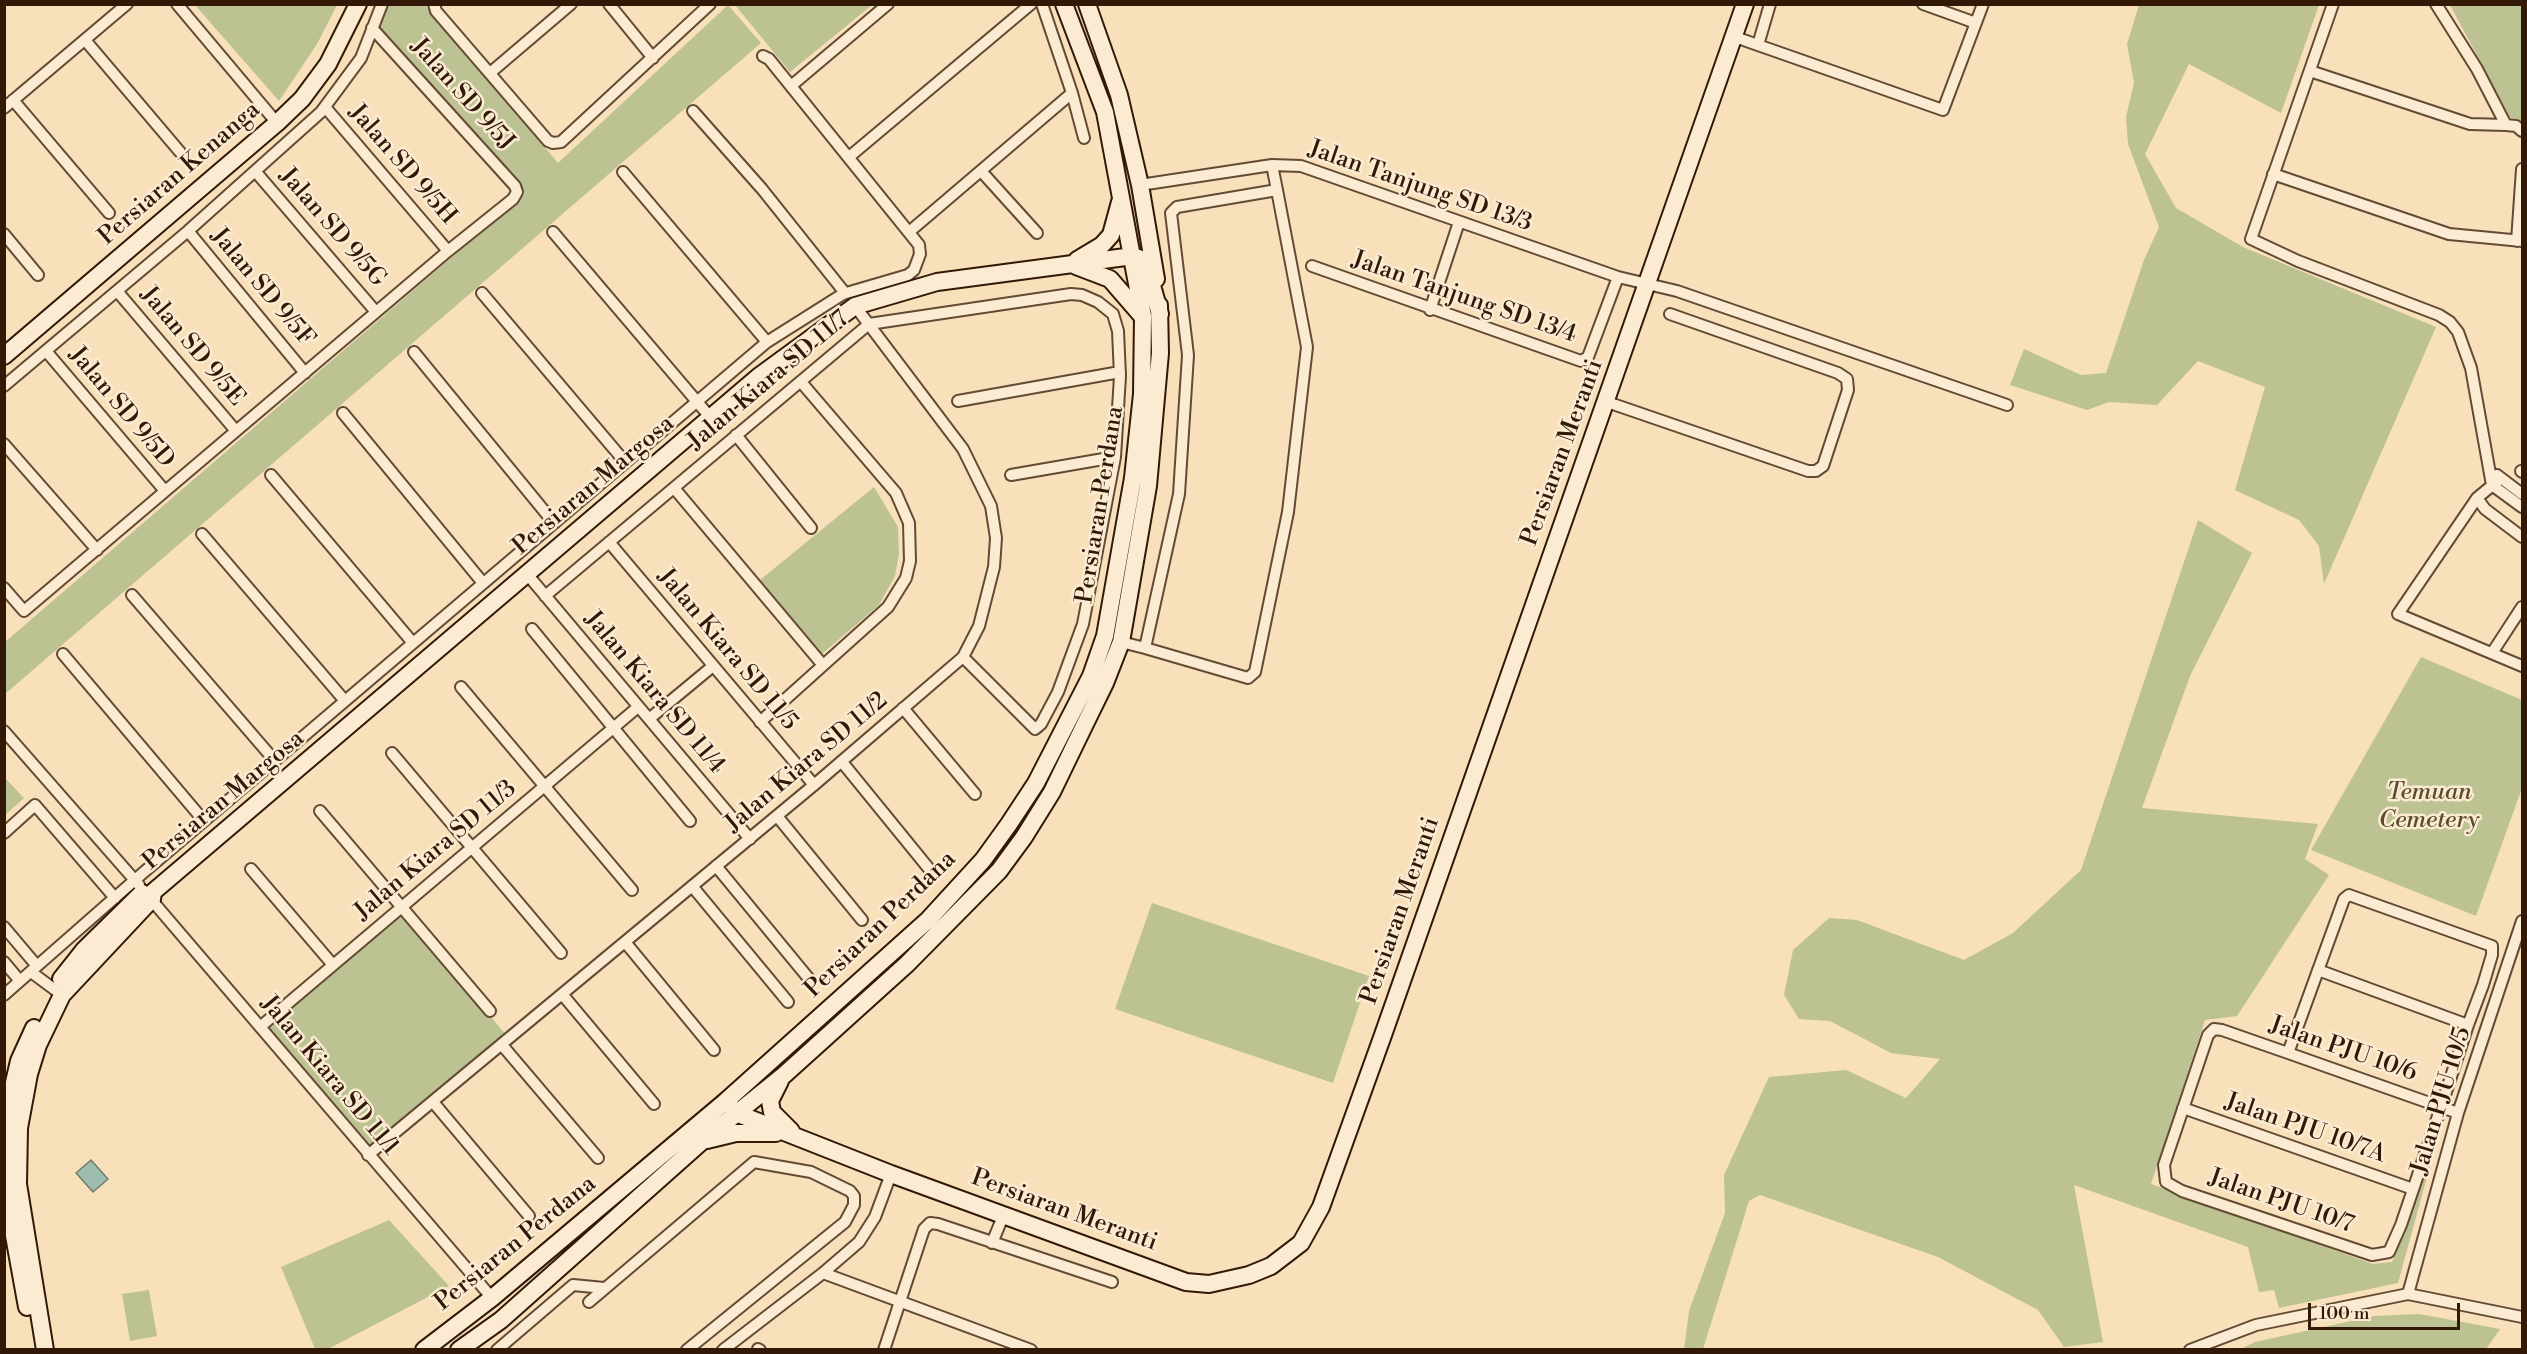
<!DOCTYPE html>
<html>
<head>
<meta charset="utf-8">
<style>
	body { margin:0 }
	#map { position:relative; width:2527px; height:1354px; overflow:hidden; background:#f8e0ba; font-family:"Libre Bodoni",serif }
	canvas { display:block }
	.frame { position:absolute; inset:0; border:6px solid #311807; pointer-events:none }
	.scale { position:absolute; left:2308px; top:1303px; width:152px; height:27px; box-sizing:border-box; border:3px solid #311807; border-top:0; padding-left:8px; font-size:18px; line-height:21px; white-space:nowrap; color:#311807; -webkit-text-stroke:4px #faebd2; paint-order:stroke }
</style>
</head>
<body>
<div id="map">
<canvas width="2527" height="1354"></canvas>
<div class="frame"></div>
<div class="scale">100 m</div>
</div>
<script>
const c = document.querySelector('canvas').getContext('2d');
c.lineJoin = 'round';
function fill(path, color) { c.fillStyle = color; c.fill(path, 'evenodd'); }
const poly = rows => new Path2D(rows.map(r => 'M' + r).join(''));
function stroke(path, color, width, dash) { c.strokeStyle = color; c.lineWidth = width; c.lineCap = dash ? 'butt' : 'round'; c.setLineDash(dash || []); c.stroke(path); }
function label(font, color, halo, rows, align = 'center') {
  c.font = font + ' "Libre Bodoni",serif'; c.lineWidth = 5; c.setLineDash([]); c.textBaseline = 'middle'; c.strokeStyle = halo; c.fillStyle = color; for (const [text, x, y, turn = 0] of rows) {
    c.save(); c.translate(x, y); c.rotate((+turn || 0) * Math.PI / 180); c.textAlign = isNaN(turn) ? turn : align; if (halo) c.strokeText(text, 0, 0); c.fillText(text, 0, 0); c.restore();
  }
}
fill(poly([
	[195,5,194,5,337,5,317,44,279,101],
	[386,5,425,5,558,163,728,5,761,43,5,694,5,642,525,194,379,27],
	[735,5,872,5,790,72],
	[2139,5,2319,5,2281,113,2189,64,2145,154,2176,208,2243,247,2436,327,2324,584,2319,546,2299,520,2235,490,2265,387,2198,361,2157,405,2109,402,2087,410,2010,385,2024,349,2081,375,2106,373,2144,260,2159,227,2128,144,2126,117,2134,83,2127,44],
	[2450,5,2522,5,2522,121,2510,117],
	[874,487,898,527,899,554,895,576,879,605,822,654,760,580],
	[2198,520,2252,553,2190,676,2142,808,2318,824,2305,859,2329,875,2237,1016,2205,1020,2151,1184,2373,1264,2392,1262,2436,1144,2398,1283,2279,1308,2274,1290,2259,1292,2248,1247,2074,1185,2103,1342,2064,1347,2038,1310,1938,1257,1760,1195,1749,1201,1703,1349,1684,1350,1689,1311,1725,1213,1724,1175,1769,1077,1846,1070,1906,1098,1940,1059,1891,1053,1830,1021,1799,1019,1784,995,1793,950,1829,918,1857,920,1964,960,2013,933,2081,870],
	[2421,657,2522,700,2522,788,2476,916,2311,850],
	[4,777,24,798,5,815,4,815],
	[1152,903,1369,976,1333,1083,1115,1009],
	[402,912,507,1036,370,1151,265,1027],
	[389,1220,449,1286,328,1349,315,1349,281,1267],
	[149,1290,157,1336,130,1341,122,1294],
	[2419,1314,2500,1329,2486,1349,2241,1349,2255,1342,2374,1316]
]), '#bcc291');
const water = poly([
	[91,1160,108,1179,93,1192,76,1173,91,1160]
]);
fill(water, '#9dbdb0');
stroke(water, '#727b6c', 1.5);
const street = poly([
	[177,4,277,123],
	[434,4,436,11,548,141,553,143,561,142,710,4],
	[609,4,653,58],
	[1042,4,1072,93,1084,138],
	[1923,4,1976,23],
	[2333,4,2251,239,2298,261,2439,315,2450,322,2458,332,2471,368,2492,485,2522,507],
	[2436,4,2477,69,2506,125,2516,126,2522,131],
	[1735,37,1943,110,1983,4],
	[85,40,180,152],
	[1758,45,1770,4],
	[2310,71,2470,124,2506,125],
	[490,73,571,4],
	[791,86,888,4],
	[13,100,109,213],
	[325,107,448,251],
	[4,108,127,4],
	[693,111,762,189,845,293],
	[849,157,1031,4],
	[1272,165,1277,190,1307,347,1288,512,1255,672,1248,678,1145,648,1179,494,1188,355,1171,213,1177,207,1277,190],
	[255,171,376,312],
	[981,171,1037,233],
	[623,172,767,342],
	[2273,174,2449,234,2522,241],
	[1140,185,1272,165,1301,166,1618,277,1677,291,2007,405],
	[188,231,305,373],
	[553,232,710,417],
	[909,232,1072,93],
	[4,234,38,275],
	[2517,241,2522,169],
	[1312,266,1581,361,1588,357,1618,277],
	[117,291,236,431],
	[482,293,625,462],
	[1430,310,1459,222],
	[46,351,165,491],
	[414,352,554,523],
	[4,386,188,231,321,112,361,58,382,4],
	[958,401,1120,372],
	[1607,402,1808,471,1816,471,1823,466,1848,390,1847,379,1838,373,1670,314],
	[343,413,483,583],
	[736,435,811,528],
	[4,444,97,550],
	[2521,471,2522,472],
	[271,475,413,643],
	[1011,475,1115,457],
	[2497,475,2522,494],
	[2500,479,2477,498,2398,614,2522,666],
	[674,488,822,664],
	[2477,498,2485,509,2522,537],
	[202,534,345,701],
	[609,542,814,785],
	[527,574,750,839],
	[4,588,24,611,448,251,513,199,517,192,515,186,372,28],
	[132,595,275,761],
	[545,596,869,324,1071,294,1082,295,1098,302,1113,314,1118,331,1120,376,1115,457,1083,624,1058,692,1041,724,1035,729,963,657],
	[532,629,690,821],
	[1121,642,1145,648],
	[2492,653,2522,607],
	[63,654,204,821],
	[461,687,632,890],
	[903,708,975,794],
	[649,719,713,666],
	[760,722,888,607,906,578,910,561,909,523,896,493,801,382],
	[4,731,139,885],
	[392,753,561,953],
	[842,762,930,870],
	[320,811,490,1011],
	[777,816,862,920],
	[4,833,35,805,115,898],
	[716,866,810,980],
	[251,869,333,965],
	[692,886,788,1002],
	[149,897,492,1298],
	[4,927,37,966],
	[625,942,714,1050],
	[4,962,20,981],
	[2318,970,2468,1025],
	[31,972,62,995],
	[562,994,654,1104],
	[4,995,144,872,767,342,843,294,908,275,914,270,920,254,919,245,769,59,763,56],
	[260,1027,638,707],
	[502,1045,598,1158],
	[2288,1053,2344,899,2349,895,2492,946,2492,955,2483,985,2468,1025,2441,1107,2401,1225,2389,1252,2372,1255,2182,1191,2166,1182,2164,1165,2208,1035,2214,1029,2222,1030,2288,1053,2458,1113],
	[433,1102,529,1216],
	[2183,1108,2413,1189],
	[368,1155,814,785,963,657,979,626,994,567,996,538,991,506,963,449,855,306],
	[992,1243,1004,1214],
	[823,1273,1031,1350],
	[2408,1294,2458,1113,2522,921],
	[589,1302,754,1162,811,1172,850,1191,854,1196,854,1205,845,1222,687,1350],
	[758,1349,760,1350],
	[497,1350,573,1285,604,1288],
	[723,1350,823,1273,859,1242,875,1217,891,1174],
	[884,1350,924,1229,930,1223,938,1224,1112,1282],
	[2190,1350,2256,1325,2408,1294,2522,1317]
]);
const secondary = poly([
	[1087,4,1119,95,1140,185,1156,279],
	[1077,260,1102,245,1111,235,1120,202],
	[1076,266,1110,279,1142,316],
	[4,356,277,123,302,99,328,64,358,4],
	[61,979,84,950,142,893],
	[780,1081,770,1101,772,1112,791,1131],
	[726,1101,736,1113,891,1174,1186,1282,1209,1284,1249,1275,1271,1266,1301,1243,1321,1207,1383,1035,1745,4],
	[707,1140,736,1133,776,1133],
	[27,1307,5,1186,5,1121,19,1061,34,1028],
	[45,1350,18,1184,19,1128,29,1074,38,1045,62,995,152,899,153,892,758,377,855,306,937,282,1133,256,1141,259,1147,268,1160,314],
	[424,1350,492,1298,726,1101,928,920,983,860,1009,824,1036,783,1091,676,1105,636,1133,478,1142,394,1143,316,1105,112,1064,4],
	[459,1350,501,1320,700,1143,784,1075,907,964,999,871,1024,837,1052,792,1084,726,1105,683,1121,642,1148,486,1160,353,1159,305]
]);
stroke(street, '#634a34', 14);
stroke(secondary, '#311807', 20);
stroke(street, '#faebd2', 10);
stroke(secondary, '#faebd2', 16);
label('24px', '#311807', '#faebd2', [
	["Jalan SD 9/5J",462,95,48],
	["Jalan SD 9/5H",402,165,49],
	["Persiaran Kenanga",180,174,-41],
	["Jalan Tanjung SD 13/3",1420,187,19],
	["Jalan SD 9/5G",332,228,49],
	["Jalan SD 9/5F",262,288,50],
	["Jalan Tanjung SD 13/4",1464,298,19],
	["Jalan SD 9/5E",192,347,50],
	["Jalan Kiara SD 11/7",769,381,-40],
	["Jalan SD 9/5D",121,408,50],
	["Persiaran Meranti",1563,453,-70],
	["Persiaran Margosa",594,486,-40],
	["Persiaran Perdana",1101,505,-81],
	["Jalan Kiara SD 11/5",727,650,50],
	["Jalan Kiara SD 11/4",654,693,50],
	["Jalan Kiara SD 11/2",807,763,-40],
	["Persiaran Margosa",224,801,-40],
	["Jalan Kiara SD 11/3",436,851,-40],
	["Persiaran Meranti",1401,911,-71],
	["Persiaran Perdana",881,925,-44],
	["Jalan PJU 10/6",2343,1050,19],
	["Jalan Kiara SD 11/1",329,1076,50],
	["Jalan PJU 10/5",2442,1101,-73],
	["Jalan PJU 10/7A",2305,1129,19],
	["Jalan PJU 10/7",2281,1202,19],
	["Persiaran Meranti",1064,1211,20],
	["Persiaran Perdana",516,1244,-39]
]);
label('italic 24px', '#5b4b30', '#faebd2', [
	["Temuan",2429,793],
	["Cemetery",2429,821]
]);
</script>
</body>
</html>
